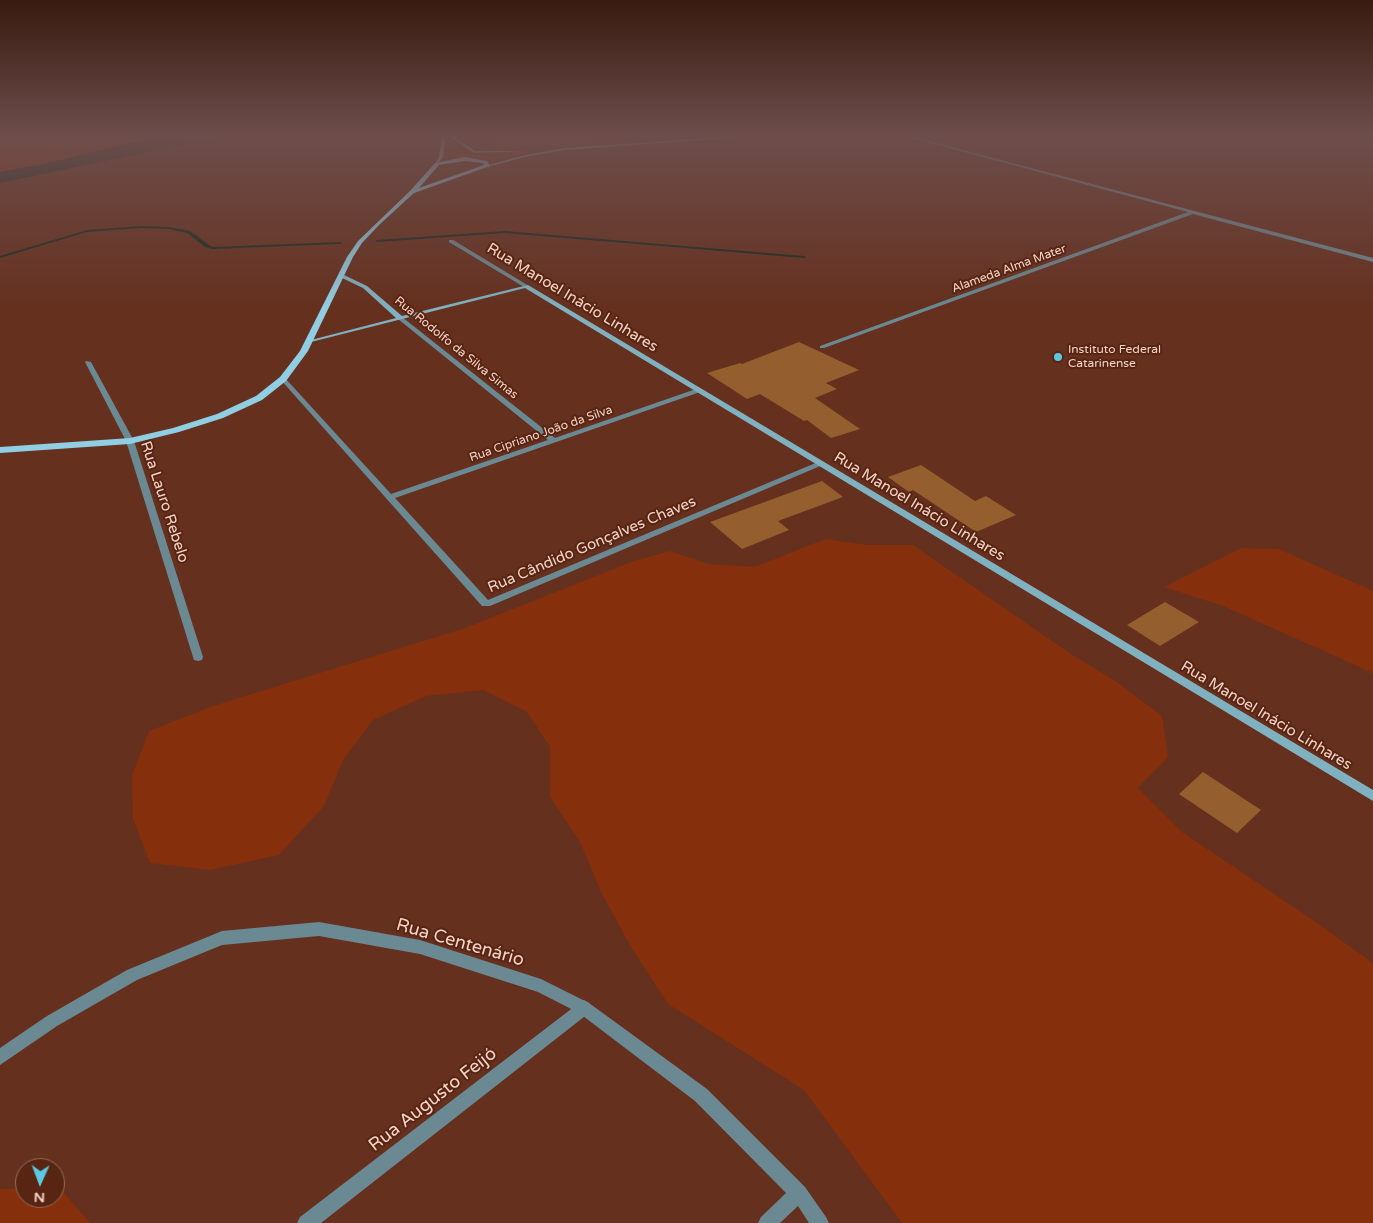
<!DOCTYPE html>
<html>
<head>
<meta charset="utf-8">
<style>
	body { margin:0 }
	#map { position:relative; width:1373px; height:1223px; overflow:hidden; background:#65301e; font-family:"Varela Round",sans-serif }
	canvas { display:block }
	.north { position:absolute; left:15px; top:1158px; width:50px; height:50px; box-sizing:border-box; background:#592513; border:1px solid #976b5b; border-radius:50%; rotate:182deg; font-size:14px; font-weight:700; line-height:20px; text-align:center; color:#f5d3c8 }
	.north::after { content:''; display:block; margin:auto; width:18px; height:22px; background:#5bc8e6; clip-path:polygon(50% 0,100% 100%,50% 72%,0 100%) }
</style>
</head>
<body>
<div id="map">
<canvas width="1373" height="1223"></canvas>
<div class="north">N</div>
</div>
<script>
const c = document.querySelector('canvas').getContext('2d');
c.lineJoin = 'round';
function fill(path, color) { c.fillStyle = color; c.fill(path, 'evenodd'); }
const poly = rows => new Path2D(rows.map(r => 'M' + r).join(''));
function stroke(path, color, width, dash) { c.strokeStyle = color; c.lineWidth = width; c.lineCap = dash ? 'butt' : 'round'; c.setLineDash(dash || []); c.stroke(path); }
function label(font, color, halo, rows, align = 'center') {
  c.font = font + ' "Varela Round",sans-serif'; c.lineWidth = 4; c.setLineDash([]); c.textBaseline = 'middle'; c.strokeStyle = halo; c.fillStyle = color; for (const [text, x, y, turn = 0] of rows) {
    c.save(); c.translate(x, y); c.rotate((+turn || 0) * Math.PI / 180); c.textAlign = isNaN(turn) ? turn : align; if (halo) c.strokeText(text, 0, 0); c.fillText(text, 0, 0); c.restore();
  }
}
fill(poly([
	[0,137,156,137,57,161,0,172],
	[498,137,594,137,603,142,511,148,493,146],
	[450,140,457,149,474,153,541,151,493,160,469,157,448,158,450,152,448,141],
	[825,539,868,545,913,545,1071,654,1117,682,1162,716,1168,757,1138,788,1182,832,1313,920,1373,963,1373,1223,902,1223,804,1090,668,1004,631,947,601,892,580,842,550,797,550,747,527,712,483,690,426,696,373,720,343,760,324,806,279,855,210,870,150,863,133,819,132,775,149,731,210,707,465,628,631,562,670,551,709,564,755,567],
	[1241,548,1279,549,1373,591,1373,673,1223,606,1164,587],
	[60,1188,90,1223,0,1223,0,1189,25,1189,25,1198,55,1198,55,1189]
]), '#852f0c');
fill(poly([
	[156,137,220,137,0,183,0,172,57,161]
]), '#16291f');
fill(poly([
	[141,226,169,227,190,231,209,245,213,247,340,242,342,243,340,244,213,249,205,247,187,233,169,229,141,228,87,232,0,258,0,256,87,230,141,226],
	[505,231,804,256,806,257,804,258,505,233,377,242,375,241,377,240,505,231]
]), '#16291f');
fill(poly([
	[799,342,859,370,826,383,837,389,815,398,860,429,831,438,807,420,804,421,760,394,747,399,707,373,740,363,742,364],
	[921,465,975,501,986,496,1016,515,976,532,913,490,909,492,888,477],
	[822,481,843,497,778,521,789,530,742,549,710,522],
	[1165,602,1199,622,1160,646,1127,625],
	[1203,772,1261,810,1237,833,1179,794]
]), '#955e2e');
fill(poly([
	[908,137,914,137,1373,258,1373,262,1193,214,824,348,820,348,820,346,1188,212,908,137],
	[584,1000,589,1003,592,1008,589,1013,321,1223,297,1223,300,1217,579,1003,584,1000]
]), '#6b8993');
fill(poly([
	[449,240,453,240,529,286,524,287,449,242,449,240],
	[398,317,402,317,555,438,696,389,703,391,395,498,488,600,818,462,821,462,825,464,490,606,482,606,280,379,285,378,391,494,548,440,398,319,398,317],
	[86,361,91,362,134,441,203,657,202,660,198,661,194,660,193,657,126,441,85,362,86,361],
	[319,922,420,940,541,979,589,1003,707,1089,805,1187,826,1217,829,1223,809,1223,798,1206,780,1223,758,1223,761,1217,786,1193,695,1101,579,1013,538,992,420,954,319,936,222,945,137,980,57,1026,0,1065,0,1048,47,1016,127,970,222,931,319,922]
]), '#6b8993');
fill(poly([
	[442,137,446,137,443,157,437,165,435,164,439,157,442,137],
	[450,137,454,137,475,151,529,151,474,153,450,137],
	[725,137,743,137,565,150,525,157,487,167,485,166,525,155,565,148,725,137],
	[340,275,344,275,367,286,402,316,528,285,1373,790,1373,801,525,288,307,343,307,341,396,318,363,288,340,277,340,275]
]), '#80b1c0');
fill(poly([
	[465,157,487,161,490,166,414,193,380,224,362,243,353,257,308,351,286,381,262,400,223,418,179,432,130,444,0,453,0,447,130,438,173,428,217,414,256,396,280,377,300,351,347,257,358,241,410,191,435,163,465,157],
	[465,161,483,163,484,165,419,188,439,165,465,161]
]), '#90cfe3');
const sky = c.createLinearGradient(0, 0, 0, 308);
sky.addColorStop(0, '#381a10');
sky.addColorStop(0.44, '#6d4e4c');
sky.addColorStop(1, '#6d4e4c00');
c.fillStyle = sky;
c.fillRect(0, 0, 1373, 308);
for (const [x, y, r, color] of [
	[1058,357,5,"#5bc8e6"]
]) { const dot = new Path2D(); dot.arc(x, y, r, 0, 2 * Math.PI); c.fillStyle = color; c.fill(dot); stroke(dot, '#592513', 2); }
label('12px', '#f5d3c8', '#592513', [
	["Alameda Alma Mater",1009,269,-20],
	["Rua Rodolfo da Silva Simas",456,348,39],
	["Rua Cipriano João da Silva",541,434,-19]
]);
label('12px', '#f5d3c8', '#592513', [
	["Instituto Federal",1068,350],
	["Catarinense",1068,364]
], 'left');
label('15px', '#f5d3c8', '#592513', [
	["Rua Manoel Inácio Linhares",572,298,31],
	["Rua Lauro Rebelo",164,502,72],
	["Rua Manoel Inácio Linhares",919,507,31],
	["Rua Cândido Gonçalves Chaves",592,545,-23],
	["Rua Manoel Inácio Linhares",1266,716,31]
]);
label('18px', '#f5d3c8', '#592513', [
	["Rua Centenário",460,943,16],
	["Rua Augusto Feijó",433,1100,-38]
]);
</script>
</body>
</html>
